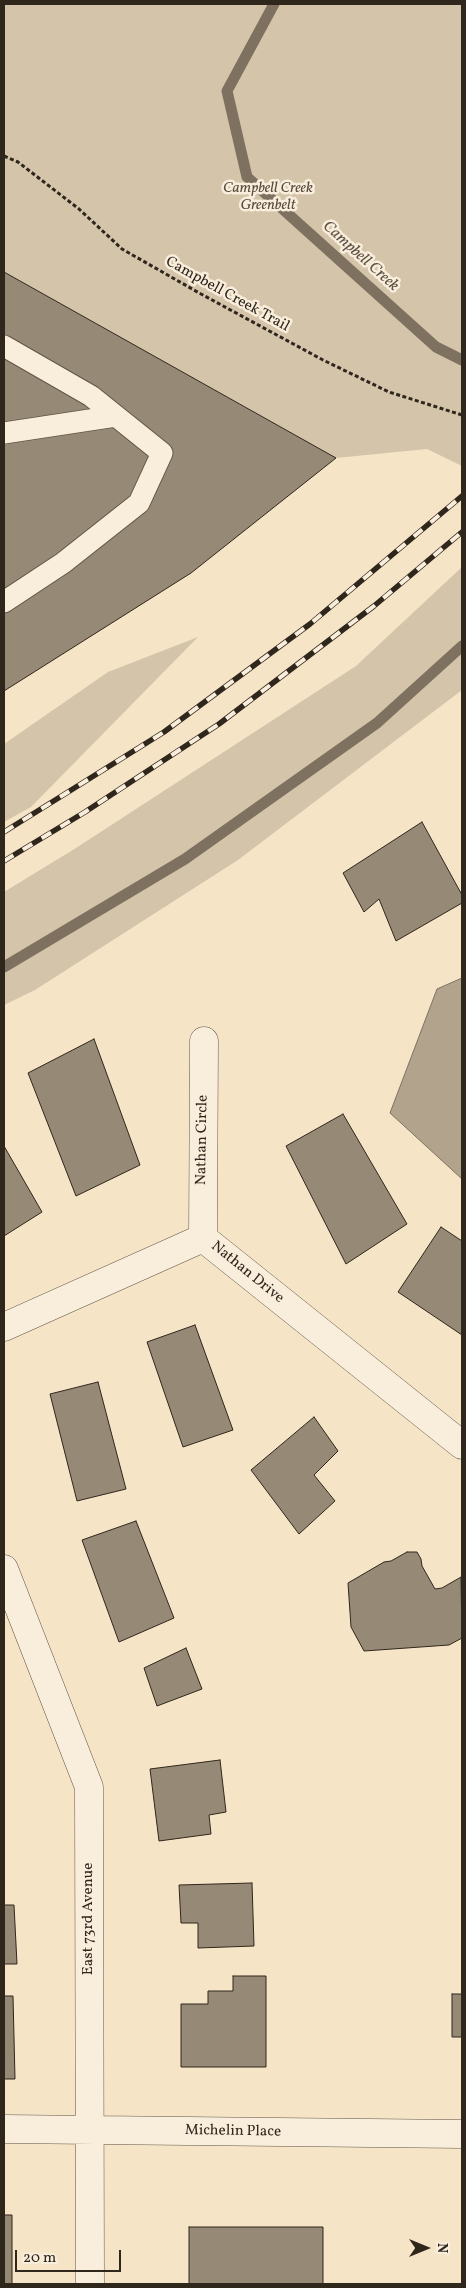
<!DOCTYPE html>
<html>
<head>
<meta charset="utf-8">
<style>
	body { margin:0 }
	#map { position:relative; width:466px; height:2288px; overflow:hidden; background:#f6e4c7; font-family:Vollkorn,serif }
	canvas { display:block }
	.frame { position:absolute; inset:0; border:5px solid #2f261c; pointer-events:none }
	.north { position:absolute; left:401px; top:2223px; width:50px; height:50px; -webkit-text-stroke:4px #f9eddb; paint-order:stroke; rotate:90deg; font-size:14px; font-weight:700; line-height:20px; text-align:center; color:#2f261c }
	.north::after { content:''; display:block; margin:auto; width:18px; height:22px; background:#2f261c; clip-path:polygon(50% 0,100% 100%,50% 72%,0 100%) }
	.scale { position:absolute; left:15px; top:2250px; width:106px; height:22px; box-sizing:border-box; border:2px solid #2f261c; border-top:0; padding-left:6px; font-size:15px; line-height:18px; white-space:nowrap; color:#2f261c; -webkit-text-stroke:4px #f9eddb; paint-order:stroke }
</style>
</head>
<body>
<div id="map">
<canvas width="466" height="2288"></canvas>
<div class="frame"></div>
<div class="north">N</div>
<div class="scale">20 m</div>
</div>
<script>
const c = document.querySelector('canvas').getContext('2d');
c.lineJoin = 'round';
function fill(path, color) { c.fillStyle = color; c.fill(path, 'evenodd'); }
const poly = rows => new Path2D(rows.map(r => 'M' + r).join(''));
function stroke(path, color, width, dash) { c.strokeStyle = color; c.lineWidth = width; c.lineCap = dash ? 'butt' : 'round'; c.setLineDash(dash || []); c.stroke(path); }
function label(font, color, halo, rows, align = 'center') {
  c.font = font + ' Vollkorn,serif'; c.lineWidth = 5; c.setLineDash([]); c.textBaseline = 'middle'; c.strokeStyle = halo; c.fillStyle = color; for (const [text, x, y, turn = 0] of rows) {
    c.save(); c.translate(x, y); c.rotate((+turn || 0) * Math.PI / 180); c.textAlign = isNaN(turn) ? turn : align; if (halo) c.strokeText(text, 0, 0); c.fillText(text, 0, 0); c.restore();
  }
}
fill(poly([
	[4,4,462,4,462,466,427,449,336,458,4,272],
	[462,567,462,690,238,860,35,990,4,1005,4,892,76,848,356,666],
	[198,637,31,807,4,822,4,744,108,672]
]), '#d4c4aa');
const water = poly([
	[462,978,462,1179,390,1113,437,989,462,978]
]);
fill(water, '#b2a38d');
stroke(water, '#7e7160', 1);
stroke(poly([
	[274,4,227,91,247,177,436,347,462,360],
	[4,967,185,859,377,723,462,646]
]), '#7e7160', 11);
const building = poly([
	[4,272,336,458,191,573,4,691,4,272],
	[422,822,462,895,462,903,396,941,379,899,364,912,343,873,422,822],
	[94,1039,140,1165,76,1196,28,1073,94,1039],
	[343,1114,407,1224,346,1264,286,1146,343,1114],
	[4,1146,42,1212,4,1236,4,1146],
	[441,1227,462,1241,462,1335,398,1292,441,1227],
	[195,1325,233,1430,183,1447,147,1342,195,1325],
	[98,1382,126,1489,77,1501,50,1394,98,1382],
	[314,1417,338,1451,314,1475,335,1501,299,1534,251,1470,314,1417],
	[136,1521,174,1618,119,1642,82,1540,136,1521],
	[407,1552,417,1552,421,1559,422,1566,435,1589,442,1588,461,1577,462,1638,449,1645,364,1651,351,1627,348,1583,384,1562,391,1561,407,1552],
	[186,1648,202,1689,157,1706,144,1668,186,1648],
	[220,1760,226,1812,209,1815,211,1834,159,1841,150,1769,220,1760],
	[252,1883,254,1946,198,1948,198,1923,181,1923,179,1885,252,1883],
	[4,1905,14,1905,17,1964,4,1964,4,1905],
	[233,1976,266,1976,266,2067,181,2067,181,2004,208,2004,208,1991,233,1991,233,1976],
	[452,1994,462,1994,462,2037,452,2037,452,1994],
	[4,1996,13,1996,15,2079,4,2079,4,1996],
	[4,2215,12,2215,12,2284,4,2284,4,2215],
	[189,2227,323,2227,323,2284,189,2284,189,2227]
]);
fill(building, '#968975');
stroke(building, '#2f261c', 1);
const lane = poly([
	[4,346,91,396,162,453,139,503,63,563,4,602],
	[4,433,116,416]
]);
const street = poly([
	[203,1238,462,1445],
	[203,1238,204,1041],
	[4,1327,203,1238],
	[4,1569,89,1787,90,2284],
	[4,2129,462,2134]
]);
stroke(lane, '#615647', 23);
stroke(street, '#615647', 29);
stroke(poly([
	[4,156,18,162,79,209,122,249,201,294,323,360,389,392,462,415]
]), '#2f261c', 3, [4, 2.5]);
stroke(lane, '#f9eddb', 21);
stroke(street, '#f9eddb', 28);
const rail = poly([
	[4,832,164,732,310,624,462,496],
	[4,861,85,812,219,724,374,606,462,532]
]);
stroke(rail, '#2f261c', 5.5);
stroke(rail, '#f9eddb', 4, [11]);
label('italic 15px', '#584e40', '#f9eddb', [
	["Campbell Creek",268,189],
	["Greenbelt",268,206]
]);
label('15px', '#2f261c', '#f9eddb', [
	["Campbell Creek Trail",227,295,29],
	["Nathan Circle",203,1140,-89],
	["Nathan Drive",247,1273,39],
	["East 73rd Avenue",89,1919,-90],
	["Michelin Place",233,2132,1]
]);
label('italic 16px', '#5d5244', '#f9eddb', [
	["Campbell Creek",360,257,42]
]);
</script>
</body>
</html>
